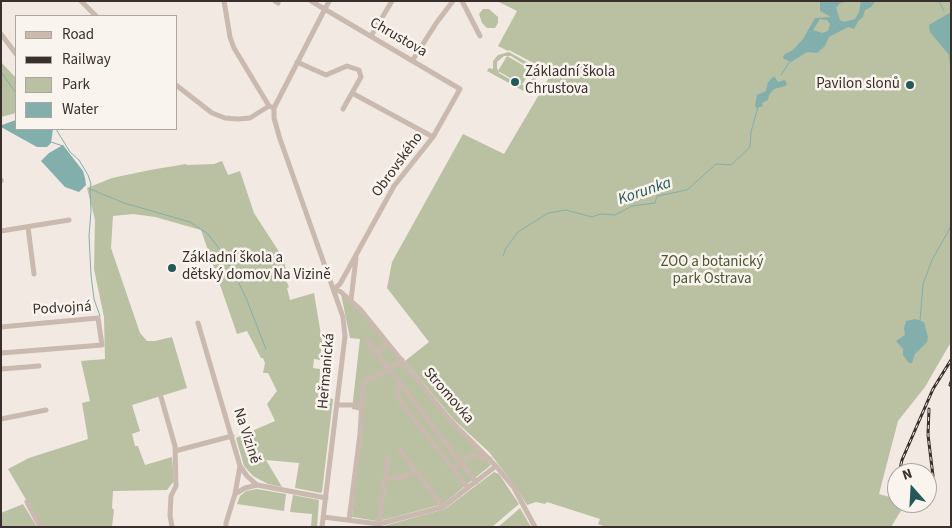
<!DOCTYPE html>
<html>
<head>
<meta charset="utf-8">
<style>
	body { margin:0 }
	#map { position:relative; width:952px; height:528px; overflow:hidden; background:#f2e9e2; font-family:"Source Sans 3",sans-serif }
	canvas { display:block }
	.frame { position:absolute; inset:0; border:2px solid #392f2c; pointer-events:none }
	.legend { position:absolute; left:15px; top:15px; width:162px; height:115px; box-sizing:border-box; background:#faf4ee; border:1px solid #ada5a0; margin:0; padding:6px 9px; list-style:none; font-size:15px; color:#392f2c }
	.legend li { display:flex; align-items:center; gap:10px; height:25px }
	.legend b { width:25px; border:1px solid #ada5a0 }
	.north { position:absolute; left:887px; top:463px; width:50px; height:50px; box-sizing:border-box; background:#faf4ee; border:1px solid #ada5a0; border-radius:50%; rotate:341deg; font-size:14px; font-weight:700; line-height:20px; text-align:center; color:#392f2c }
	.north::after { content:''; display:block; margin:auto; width:18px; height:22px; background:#235958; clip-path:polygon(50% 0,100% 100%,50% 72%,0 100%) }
</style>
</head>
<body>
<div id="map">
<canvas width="952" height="528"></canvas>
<div class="frame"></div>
<ul class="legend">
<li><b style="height:6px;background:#cab9ae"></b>Road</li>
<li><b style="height:6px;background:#392f2c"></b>Railway</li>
<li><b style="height:14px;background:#b9c1a2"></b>Park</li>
<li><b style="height:14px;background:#82aeac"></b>Water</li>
</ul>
<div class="north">N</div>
</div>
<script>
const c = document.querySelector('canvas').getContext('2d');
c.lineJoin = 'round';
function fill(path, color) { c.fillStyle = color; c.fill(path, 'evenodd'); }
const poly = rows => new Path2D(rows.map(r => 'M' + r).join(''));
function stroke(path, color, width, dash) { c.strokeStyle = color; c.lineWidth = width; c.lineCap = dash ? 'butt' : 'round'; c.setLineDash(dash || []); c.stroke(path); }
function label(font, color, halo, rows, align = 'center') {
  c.font = font + ' "Source Sans 3",sans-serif'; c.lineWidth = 5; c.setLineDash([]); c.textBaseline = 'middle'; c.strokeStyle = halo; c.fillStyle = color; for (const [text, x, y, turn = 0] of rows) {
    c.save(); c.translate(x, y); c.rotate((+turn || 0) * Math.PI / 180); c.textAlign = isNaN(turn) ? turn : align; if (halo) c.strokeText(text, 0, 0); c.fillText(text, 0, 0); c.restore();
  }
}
fill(poly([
	[497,1,951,1,951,342,925,387,898,421,879,494,897,499,897,503,909,503,902,509,891,527,606,527,598,524,600,519,547,502,545,504,536,502,527,505,515,486,489,452,453,419,405,361,429,342,387,288,392,262,463,134,504,154,550,76,538,69,539,66,509,50,508,51,498,46,517,11],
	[483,9,489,9,498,17,498,23,495,28,487,28,482,23,479,14],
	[509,52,532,65,536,70,536,81,532,86,527,89,531,91,529,94,487,71,489,68,493,69,493,61,498,55],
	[504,56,511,56,530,68,533,75,530,83,526,85,520,85,499,73,497,68,497,62],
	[507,56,531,70,522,85,498,71],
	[1,62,16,78,16,113,1,117],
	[222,161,228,175,240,171,254,213,285,261,284,263,288,274,284,276,289,287,287,288,290,300,314,293,322,341,320,360,314,359,313,368,320,369,319,397,333,399,322,492,321,493,295,488,299,463,266,460,282,487,268,484,253,476,244,466,236,438,275,421,267,404,277,391,268,373,263,373,265,363,263,358,261,358,247,331,237,334,201,230,155,217,133,214,113,216,111,248,140,333,147,341,155,341,172,337,187,388,132,405,140,431,132,434,135,446,138,446,145,465,172,457,174,481,167,490,113,491,112,508,114,510,112,527,42,527,8,469,29,458,88,439,82,403,90,401,81,361,105,359,104,317,94,269,95,220,87,188,112,178,150,170,186,164,187,165,214,164],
	[341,294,354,304,491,465,443,504,387,519,377,521,352,517,362,411,352,409,360,339,350,338],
	[494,472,499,474,519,504,492,527,380,527,445,509],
	[257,489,286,494,284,511,237,504,240,496,246,491],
	[293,495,319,500,317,527,311,527,312,514,290,512],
	[23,504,37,527,1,527,1,513],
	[520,508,531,527,498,527,519,509]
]), '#b9c1a2');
fill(poly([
	[820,1,850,1,840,3,836,8,840,20,844,22,855,19,859,12,861,1,875,1,871,7,865,10,863,17,859,20,854,29,848,27,829,37,825,46,817,53,807,52,791,62,784,59,783,57,785,54,793,50,803,39,815,18,831,17,820,11],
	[820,19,827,20,830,24,828,31,822,33,813,30],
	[951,12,951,77,949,55,930,32,929,25],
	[774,76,778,82,785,80,787,84,785,86,774,89,769,95,768,100,762,103,763,106,756,108,755,105,757,95,766,91,768,82],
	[16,120,16,129,53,129,51,143,47,147,37,147,1,127,2,125],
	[63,145,83,171,85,178,86,185,79,192,65,187,41,161,49,153],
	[915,319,924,322,928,337,927,342,915,354,912,363,909,363,903,355,903,349,896,341,905,335,904,328,906,321]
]), '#82aeac');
stroke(poly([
	[939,1,944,11],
	[1,72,16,93],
	[781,75,790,61],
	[56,129,70,152,79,160,88,175,91,184,90,189,124,203,190,222,208,234,221,251,235,275,246,298,266,349],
	[51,142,63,146],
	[90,189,91,211,89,236,91,275,94,299,100,316],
	[503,256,506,248,518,232,548,213,566,210,592,217,601,214,615,215,632,206,655,203,657,196,687,190,716,164,731,165,750,147,751,132,758,107],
	[920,321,923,284,932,260,951,226]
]), '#82aeac', 1);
stroke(poly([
	[81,1,96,16],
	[224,1,230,37,234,48,269,106,274,108],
	[275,1,278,3],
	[311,1,460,89,433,137,394,186,340,284,334,289,341,292,360,309,450,420,496,466,514,488,535,527],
	[462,1,480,36],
	[1,34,16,54],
	[371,36,392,1],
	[412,61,437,22,453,1],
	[297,62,326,75,347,66,359,70,361,77,343,109],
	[176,85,212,113,225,118,238,119,250,118,269,106],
	[352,93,433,137],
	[1,180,1,181],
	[28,227,34,274],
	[1,231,69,220],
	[351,300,356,258],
	[198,323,240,466,247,476,257,485,326,498],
	[1,327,98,318,102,345,1,353],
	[366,339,476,482],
	[376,353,388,344],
	[1,369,39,366],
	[401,385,398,388,398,395,400,401,468,488],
	[161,397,175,446,176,486,171,496,170,515,172,527],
	[337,405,361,405],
	[1,419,46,410],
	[400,450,443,507],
	[175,451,232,436],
	[452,468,471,455,490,459],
	[385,479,402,477,416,472],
	[235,494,240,466],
	[27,502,40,527],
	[323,517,379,524,443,507,496,466],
	[349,520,360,434,363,383,368,379,384,373,402,360],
	[379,524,388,457],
	[226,527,226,523,235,494,245,488,257,485],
	[322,527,345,336,343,317,280,139,274,118,274,108,329,1]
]), '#cab9ae', 5);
const rail = poly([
	[950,385,951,382],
	[929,409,928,435,933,476],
	[899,473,902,460,926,405,933,389,951,360],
	[894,494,897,481]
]);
stroke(rail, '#392f2c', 3);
stroke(rail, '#faf4ee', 1, [4]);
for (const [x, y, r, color] of [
	[515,82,5,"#235958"],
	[910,85,5,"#235958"],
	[172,268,5,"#235958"]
]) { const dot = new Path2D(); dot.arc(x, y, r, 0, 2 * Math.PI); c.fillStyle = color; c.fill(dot); stroke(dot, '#faf4ee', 2); }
label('15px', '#392f2c', '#faf4ee', [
	["Chrustova",398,38,30],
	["Obrovského",398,165,-54],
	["Podvojná",62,309,-3],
	["Heřmanická",327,371,-85],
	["Stromovka",448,396,49],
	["Na Vizině",246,436,72]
]);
label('15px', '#392f2c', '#faf4ee', [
	["Základní škola",525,73],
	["Chrustova",525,90],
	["Pavilon slonů",900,85,"right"],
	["Základní škola a",182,259],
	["dětský domov Na Vizině",182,276]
], 'left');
label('15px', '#4c5631', '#faf4ee', [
	["ZOO a botanický",712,263],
	["park Ostrava",712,280]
]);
label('italic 16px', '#235958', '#faf4ee', [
	["Korunka",645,192,-19]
]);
</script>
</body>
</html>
